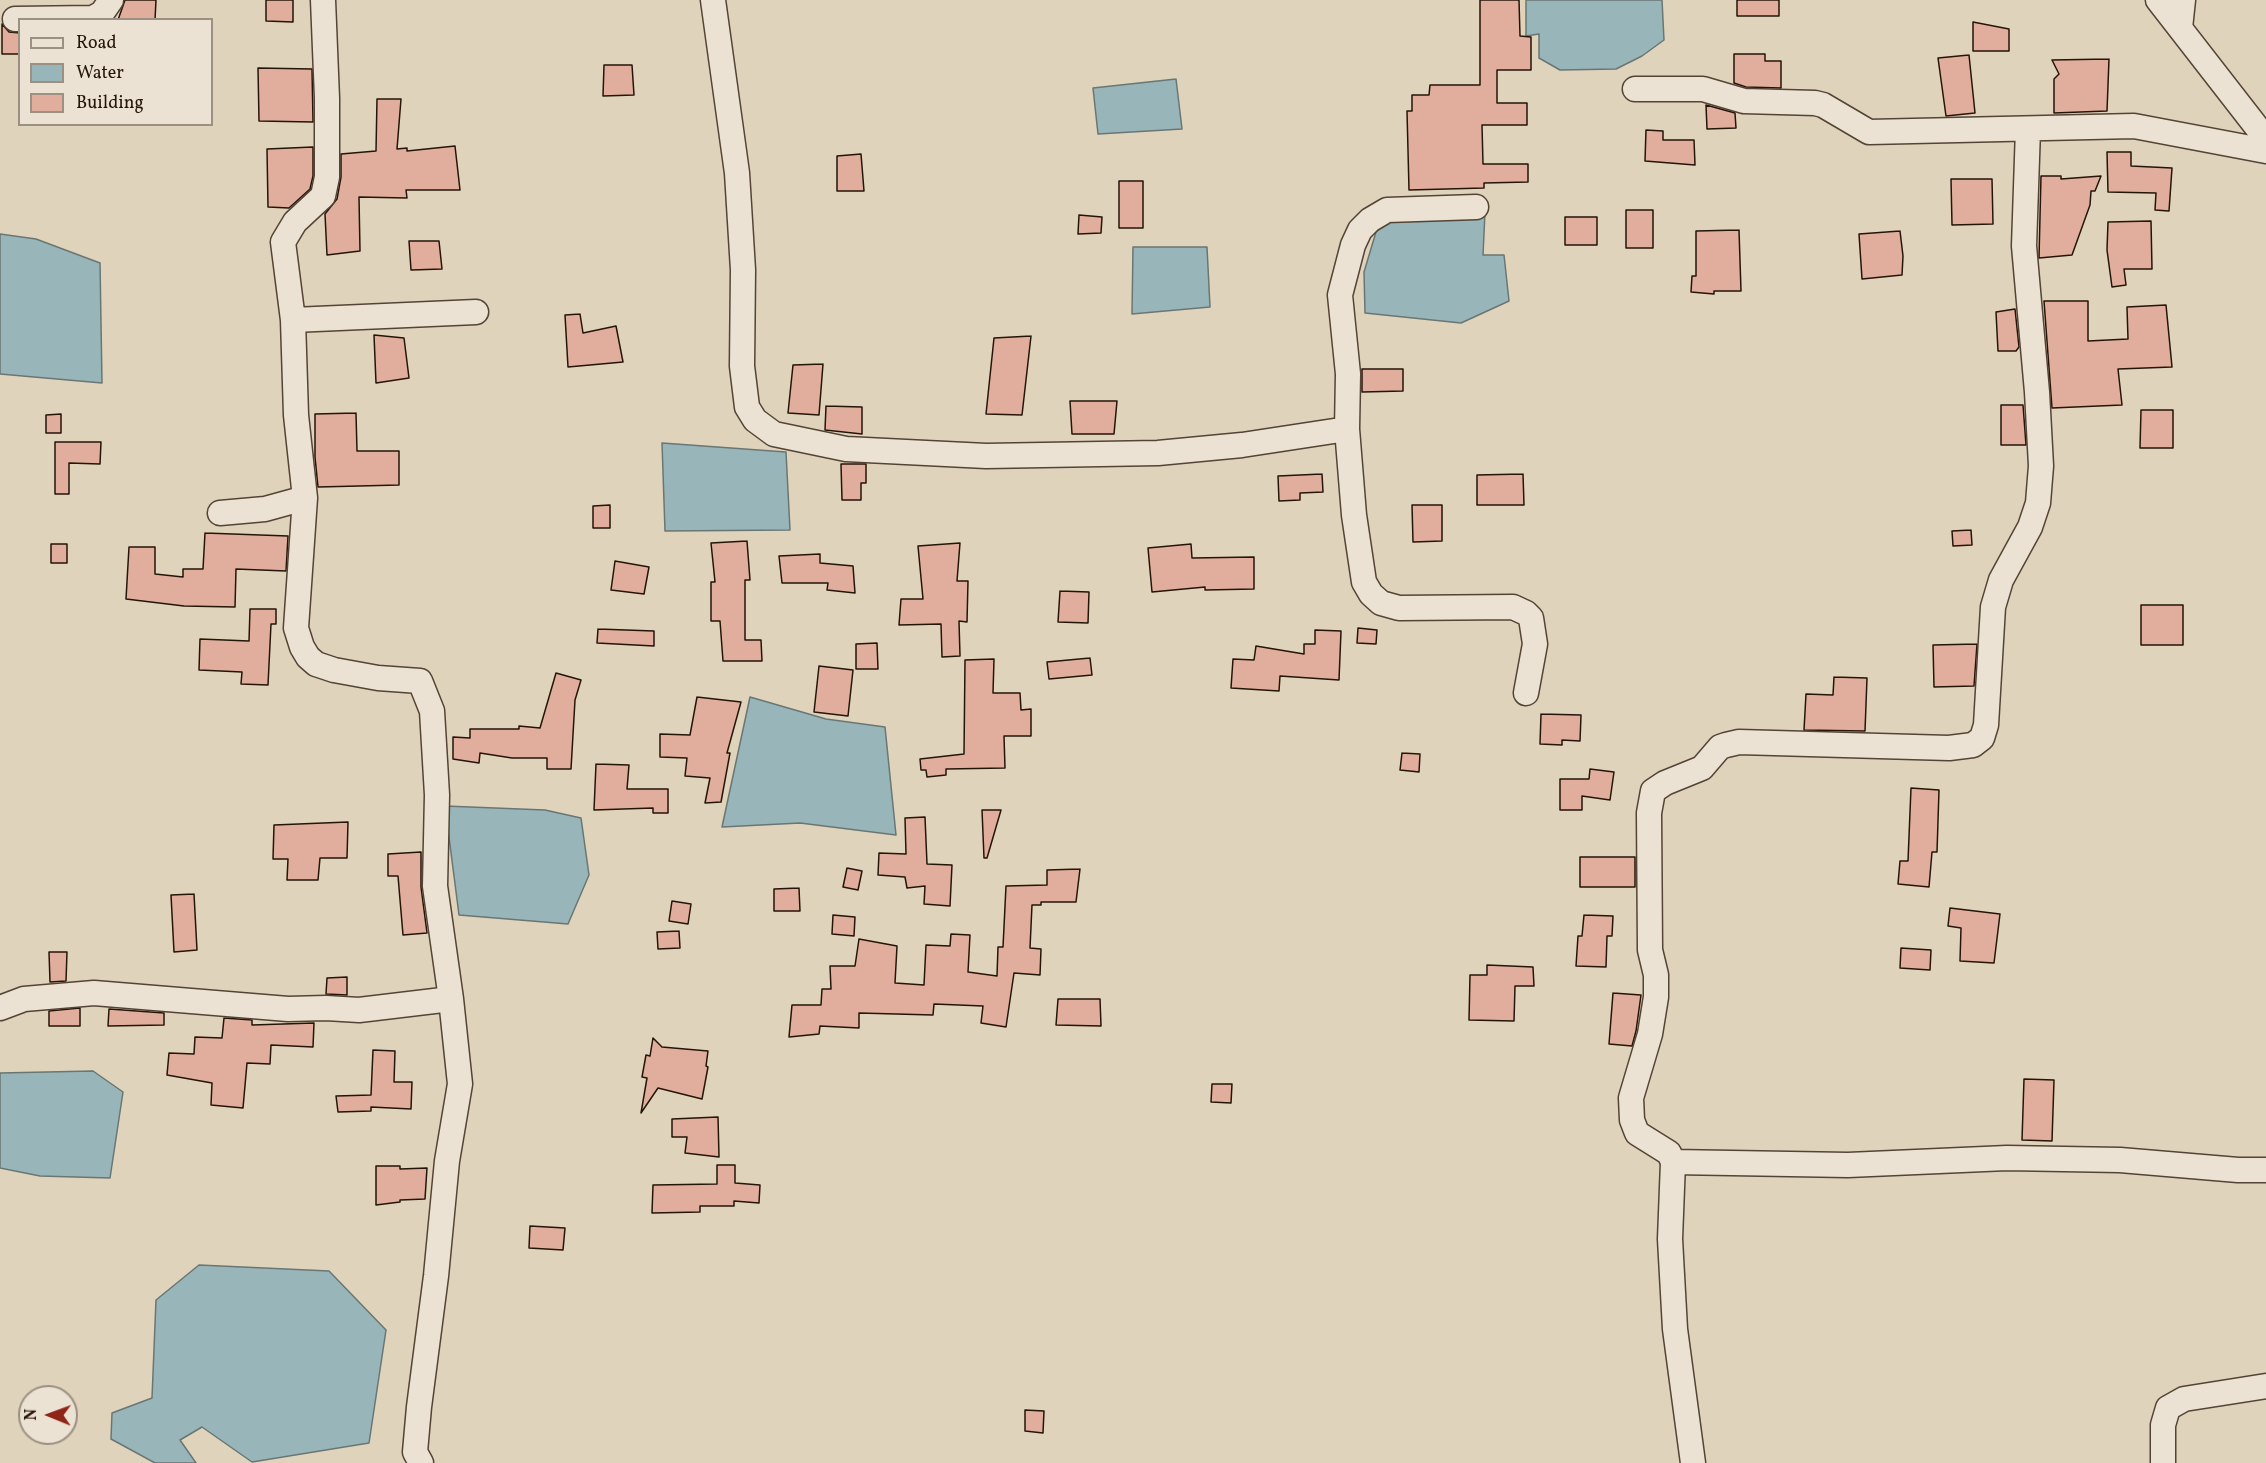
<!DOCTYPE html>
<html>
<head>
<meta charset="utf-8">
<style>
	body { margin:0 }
	#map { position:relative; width:2266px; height:1463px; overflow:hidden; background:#e0d3bb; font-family:Vollkorn,serif }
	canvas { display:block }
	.legend { position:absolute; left:18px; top:18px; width:195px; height:108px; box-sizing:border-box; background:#ebe2d3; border:2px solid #9c9082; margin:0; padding:8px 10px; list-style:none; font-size:18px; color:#251508 }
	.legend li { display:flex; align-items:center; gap:12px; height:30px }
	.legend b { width:30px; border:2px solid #9c9082 }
	.north { position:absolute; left:18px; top:1385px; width:60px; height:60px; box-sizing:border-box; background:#ebe2d3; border:2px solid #9c9082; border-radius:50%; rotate:271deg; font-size:16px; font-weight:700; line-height:24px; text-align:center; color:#251508 }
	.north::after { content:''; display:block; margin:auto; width:21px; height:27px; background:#8f2418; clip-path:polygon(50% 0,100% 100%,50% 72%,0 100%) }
</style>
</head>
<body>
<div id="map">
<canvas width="2266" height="1463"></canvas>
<ul class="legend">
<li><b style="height:8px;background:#ebe2d3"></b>Road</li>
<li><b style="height:16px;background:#98b6ba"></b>Water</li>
<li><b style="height:16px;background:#e1ae9d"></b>Building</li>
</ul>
<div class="north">N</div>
</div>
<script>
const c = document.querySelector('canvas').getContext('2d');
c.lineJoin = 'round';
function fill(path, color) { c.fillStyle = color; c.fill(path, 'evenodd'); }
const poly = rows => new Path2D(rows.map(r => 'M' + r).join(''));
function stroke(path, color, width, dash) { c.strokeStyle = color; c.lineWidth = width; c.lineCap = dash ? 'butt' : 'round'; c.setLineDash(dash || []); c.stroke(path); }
const water = poly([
	[1526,0,1662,0,1664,40,1642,56,1616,69,1560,70,1539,58,1539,34,1526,36,1526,0],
	[1176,79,1182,129,1098,134,1093,88,1176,79],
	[1485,212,1483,255,1504,255,1509,301,1461,323,1365,313,1364,272,1376,232,1393,216,1485,212],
	[0,234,36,239,100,263,102,383,0,374,0,234],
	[1133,247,1207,247,1210,307,1132,314,1133,247],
	[662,443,786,452,790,530,665,531,662,443],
	[750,697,826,719,885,727,896,835,800,823,722,827,750,697],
	[445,806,545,810,581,818,589,875,568,924,459,915,445,806],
	[93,1071,123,1092,110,1178,40,1176,0,1168,0,1073,93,1071],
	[199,1265,329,1271,386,1330,369,1443,252,1462,202,1427,180,1440,196,1463,155,1463,111,1439,112,1413,152,1398,156,1300,199,1265]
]);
fill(water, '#98b6ba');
stroke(water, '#6a7673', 1.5);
const building = poly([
	[125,0,156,0,155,20,118,20,125,0],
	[266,0,293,0,293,22,266,21,266,0],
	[1480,0,1519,0,1520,36,1531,37,1531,70,1497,70,1497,103,1527,103,1527,125,1482,125,1483,164,1528,164,1528,182,1484,183,1484,188,1409,190,1407,111,1412,111,1412,95,1429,95,1430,85,1480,85,1480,0],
	[1737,0,1779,0,1779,16,1737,16,1737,0],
	[1973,22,2009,29,2009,51,1973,51,1973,22],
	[2,24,9,32,20,33,20,54,2,54,2,24],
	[1734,54,1765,54,1765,61,1781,61,1781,88,1746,87,1734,83,1734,54],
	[1969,55,1975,113,1946,116,1938,58,1969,55],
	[2109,59,2107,111,2054,113,2054,79,2059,74,2052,60,2109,59],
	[604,65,632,65,634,95,603,96,604,65],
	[258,68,312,69,313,122,259,121,258,68],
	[377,99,401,99,397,149,407,148,407,151,455,146,460,190,406,190,407,198,359,197,360,251,327,255,325,214,337,199,341,177,341,154,376,151,377,99],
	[1706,105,1735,113,1736,128,1707,129,1706,105],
	[1646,130,1663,131,1663,140,1694,140,1695,165,1645,161,1646,130],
	[313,147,313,176,310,189,289,208,268,207,267,149,313,147],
	[2107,152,2131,152,2131,166,2172,168,2169,211,2155,210,2156,193,2108,192,2107,152],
	[861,154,864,191,837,191,837,156,861,154],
	[2041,176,2061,176,2061,179,2101,176,2095,191,2091,191,2090,205,2072,255,2039,258,2041,176],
	[1951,179,1992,179,1993,224,1952,225,1951,179],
	[1119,181,1143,181,1143,228,1119,228,1119,181],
	[1626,210,1653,210,1653,248,1626,248,1626,210],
	[1079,215,1102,217,1101,233,1078,234,1079,215],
	[1565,217,1597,217,1597,245,1565,245,1565,217],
	[2151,221,2152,269,2124,269,2126,285,2112,287,2107,250,2108,222,2151,221],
	[1739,230,1741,291,1714,291,1714,294,1691,292,1692,276,1696,276,1696,231,1739,230],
	[1900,231,1903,256,1902,275,1862,279,1859,234,1900,231],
	[409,241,439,241,442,269,411,270,409,241],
	[2044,301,2088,301,2088,341,2128,339,2127,307,2166,305,2172,367,2118,369,2122,405,2052,408,2044,301],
	[2015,309,2019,347,2016,351,1998,351,1996,312,2015,309],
	[580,314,583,333,616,326,623,362,568,367,565,315,580,314],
	[374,335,404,338,409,378,376,383,374,335],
	[1031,336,1022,415,986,414,994,338,1031,336],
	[823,364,819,415,788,413,793,365,823,364],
	[1362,369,1403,369,1403,391,1362,392,1362,369],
	[1070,401,1117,401,1114,434,1072,434,1070,401],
	[2001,405,2023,405,2026,445,2001,445,2001,405],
	[826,406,862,407,862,434,825,430,826,406],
	[2141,410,2173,410,2173,448,2140,448,2141,410],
	[356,413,357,451,399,451,399,485,318,487,315,457,315,414,356,413],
	[61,414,61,433,46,433,46,415,61,414],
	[55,442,101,442,100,464,69,463,69,494,55,494,55,442],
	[841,464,866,464,866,483,861,483,861,500,842,500,841,464],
	[1322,474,1323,492,1300,493,1300,500,1279,501,1278,476,1322,474],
	[1523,474,1524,505,1477,505,1477,475,1523,474],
	[610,505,610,528,593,528,593,506,610,505],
	[1412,505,1442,505,1442,541,1413,542,1412,505],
	[1971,530,1972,545,1953,546,1952,531,1971,530],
	[205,533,288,536,286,571,236,569,235,607,184,606,126,599,129,547,155,547,155,574,183,577,183,569,203,569,205,533],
	[747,541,750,580,745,580,745,640,761,640,762,661,723,661,720,621,711,621,711,582,715,582,711,543,747,541],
	[960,543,957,581,968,581,967,622,959,621,960,656,942,657,941,624,899,625,901,599,923,599,918,546,960,543],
	[51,544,67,544,67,563,51,563,51,544],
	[1191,544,1192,558,1254,557,1254,589,1205,590,1205,587,1152,592,1148,548,1191,544],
	[820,554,820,563,853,566,855,593,827,590,828,583,782,583,779,556,820,554],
	[615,561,649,567,644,594,611,590,615,561],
	[1060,591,1089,592,1088,623,1058,622,1060,591],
	[2141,605,2183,605,2183,645,2141,645,2141,605],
	[250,609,276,609,276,624,271,624,268,685,241,684,242,672,199,670,200,639,249,641,250,609],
	[1358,628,1377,630,1376,644,1357,643,1358,628],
	[598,629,654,631,654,646,597,643,598,629],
	[1315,630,1341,631,1339,680,1280,676,1279,691,1231,688,1233,659,1254,660,1256,646,1304,654,1304,644,1315,644,1315,630],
	[877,643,878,669,856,669,856,644,877,643],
	[1977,644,1974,686,1934,687,1933,645,1977,644],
	[1090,658,1092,675,1049,679,1047,662,1090,658],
	[994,659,993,693,1020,693,1021,710,1031,709,1031,736,1004,736,1005,768,946,769,946,775,927,777,926,770,921,770,920,759,964,754,965,660,994,659],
	[819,666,853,670,848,716,814,712,819,666],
	[556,673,581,680,575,700,571,769,547,769,547,758,512,758,480,753,479,763,453,759,453,737,470,738,470,729,519,729,519,726,540,728,556,673],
	[1834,677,1867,678,1865,731,1804,730,1806,694,1833,695,1834,677],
	[697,697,741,702,727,753,730,753,721,802,705,803,710,778,685,776,687,758,660,757,660,734,690,735,697,697],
	[1541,714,1581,715,1580,741,1562,740,1562,745,1540,744,1541,714],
	[1402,753,1420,754,1419,772,1400,770,1402,753],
	[596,764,629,765,627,789,668,789,668,813,653,813,653,808,594,810,596,764],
	[1590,769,1614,772,1610,800,1582,796,1582,810,1560,810,1560,779,1589,779,1590,769],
	[1911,788,1939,790,1937,852,1932,852,1929,887,1898,884,1900,861,1908,861,1911,788],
	[982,810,1001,810,987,858,984,858,982,810],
	[925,817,927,864,952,865,950,906,924,904,925,886,907,888,905,877,878,875,879,853,906,854,905,818,925,817],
	[348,822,347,858,320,858,318,880,287,880,288,859,273,859,274,825,348,822],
	[421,852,421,887,427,933,403,935,398,876,388,876,388,854,421,852],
	[1580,857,1635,857,1635,887,1580,887,1580,857],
	[847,868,862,871,858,890,843,887,847,868],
	[1080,869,1076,902,1041,902,1041,905,1032,905,1030,948,1041,949,1040,975,1014,973,1006,1027,981,1023,983,1006,934,1004,933,1015,859,1013,859,1028,820,1026,819,1034,789,1037,792,1005,821,1005,822,989,831,989,830,966,855,966,859,939,897,946,895,983,924,985,926,945,950,946,951,934,970,935,968,972,997,976,998,947,1003,947,1006,886,1047,885,1047,870,1080,869],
	[799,888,800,911,774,911,774,889,799,888],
	[194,894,197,950,174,952,171,895,194,894],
	[672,901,691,904,688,924,669,921,672,901],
	[1950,908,2000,914,1994,963,1960,961,1961,928,1948,926,1950,908],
	[833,915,855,917,854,936,832,934,833,915],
	[1584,915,1613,916,1612,936,1607,936,1606,967,1576,966,1578,936,1582,936,1584,915],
	[679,931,680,948,658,949,657,932,679,931],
	[1901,948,1931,950,1930,970,1900,968,1901,948],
	[49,952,67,952,66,981,50,982,49,952],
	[1487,965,1533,967,1534,986,1515,986,1514,1021,1469,1020,1470,975,1487,975,1487,965],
	[347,977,347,995,326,994,327,978,347,977],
	[1613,993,1641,995,1636,1031,1632,1046,1609,1044,1613,993],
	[1058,999,1100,999,1101,1026,1056,1025,1058,999],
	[80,1008,80,1026,49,1026,49,1011,80,1008],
	[109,1009,164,1013,164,1025,108,1026,109,1009],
	[224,1018,252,1020,252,1025,314,1023,313,1047,271,1045,270,1064,247,1063,243,1108,211,1105,212,1083,167,1075,169,1053,194,1054,195,1037,222,1038,224,1018],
	[653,1038,662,1047,708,1051,706,1066,708,1067,702,1099,658,1088,641,1113,647,1078,642,1077,646,1055,650,1056,653,1038],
	[373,1050,395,1051,394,1082,412,1082,411,1109,371,1107,371,1111,338,1112,336,1096,371,1095,373,1050],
	[2024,1079,2054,1080,2052,1141,2022,1140,2024,1079],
	[1212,1084,1232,1084,1231,1103,1211,1102,1212,1084],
	[718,1117,719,1157,685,1153,687,1137,672,1137,672,1119,718,1117],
	[717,1165,735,1165,735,1183,760,1185,759,1203,734,1201,734,1206,700,1206,700,1212,652,1213,653,1185,717,1184,717,1165],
	[376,1166,400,1166,400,1169,427,1168,425,1199,400,1200,400,1202,376,1205,376,1166],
	[530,1226,565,1228,563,1250,529,1248,530,1226],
	[1025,1410,1044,1411,1043,1433,1025,1431,1025,1410]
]);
fill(building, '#e1ae9d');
stroke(building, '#251508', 1.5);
const minor = poly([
	[323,0,327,98,327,177,323,196,295,222,283,242,293,320,296,415,305,498,296,628,302,647,308,657,316,664,334,670,378,678,420,681,432,711,437,795,435,886,451,999,460,1084,447,1161,436,1276,419,1407,415,1452,421,1463],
	[713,0,737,173,743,270,742,366,747,407,755,420,774,434,846,449,986,456,1158,453,1242,445,1347,429],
	[2158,0,2266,139],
	[15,19,93,18,102,13,111,0],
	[2180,28,2183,0],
	[1635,89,1703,89,1744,101,1815,103,1823,105,1869,132,2134,126,2266,151],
	[1476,207,1387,210,1370,220,1360,230,1353,245,1340,295,1348,374,1347,429,1354,515,1364,582,1371,594,1381,603,1399,608,1513,607,1526,613,1531,618,1535,644,1526,693],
	[293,320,476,312],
	[220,513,265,509,305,498],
	[0,1008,24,999,94,993,288,1009,326,1008,359,1010,451,999],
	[1673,1162,1848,1165,2007,1158,2120,1160,2238,1170,2266,1170],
	[1693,1463,1675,1329,1670,1239,1673,1162,1669,1153,1637,1133,1632,1120,1631,1098,1650,1034,1656,997,1656,975,1650,950,1649,813,1653,791,1665,783,1702,768,1720,747,1726,745,1739,742,1949,748,1973,745,1982,738,1986,725,1993,607,2001,580,2030,527,2038,503,2041,466,2037,392,2024,246,2028,129],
	[2163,1463,2163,1425,2168,1408,2184,1399,2266,1386]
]);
stroke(minor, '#544435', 27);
stroke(minor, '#ebe2d3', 24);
</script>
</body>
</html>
